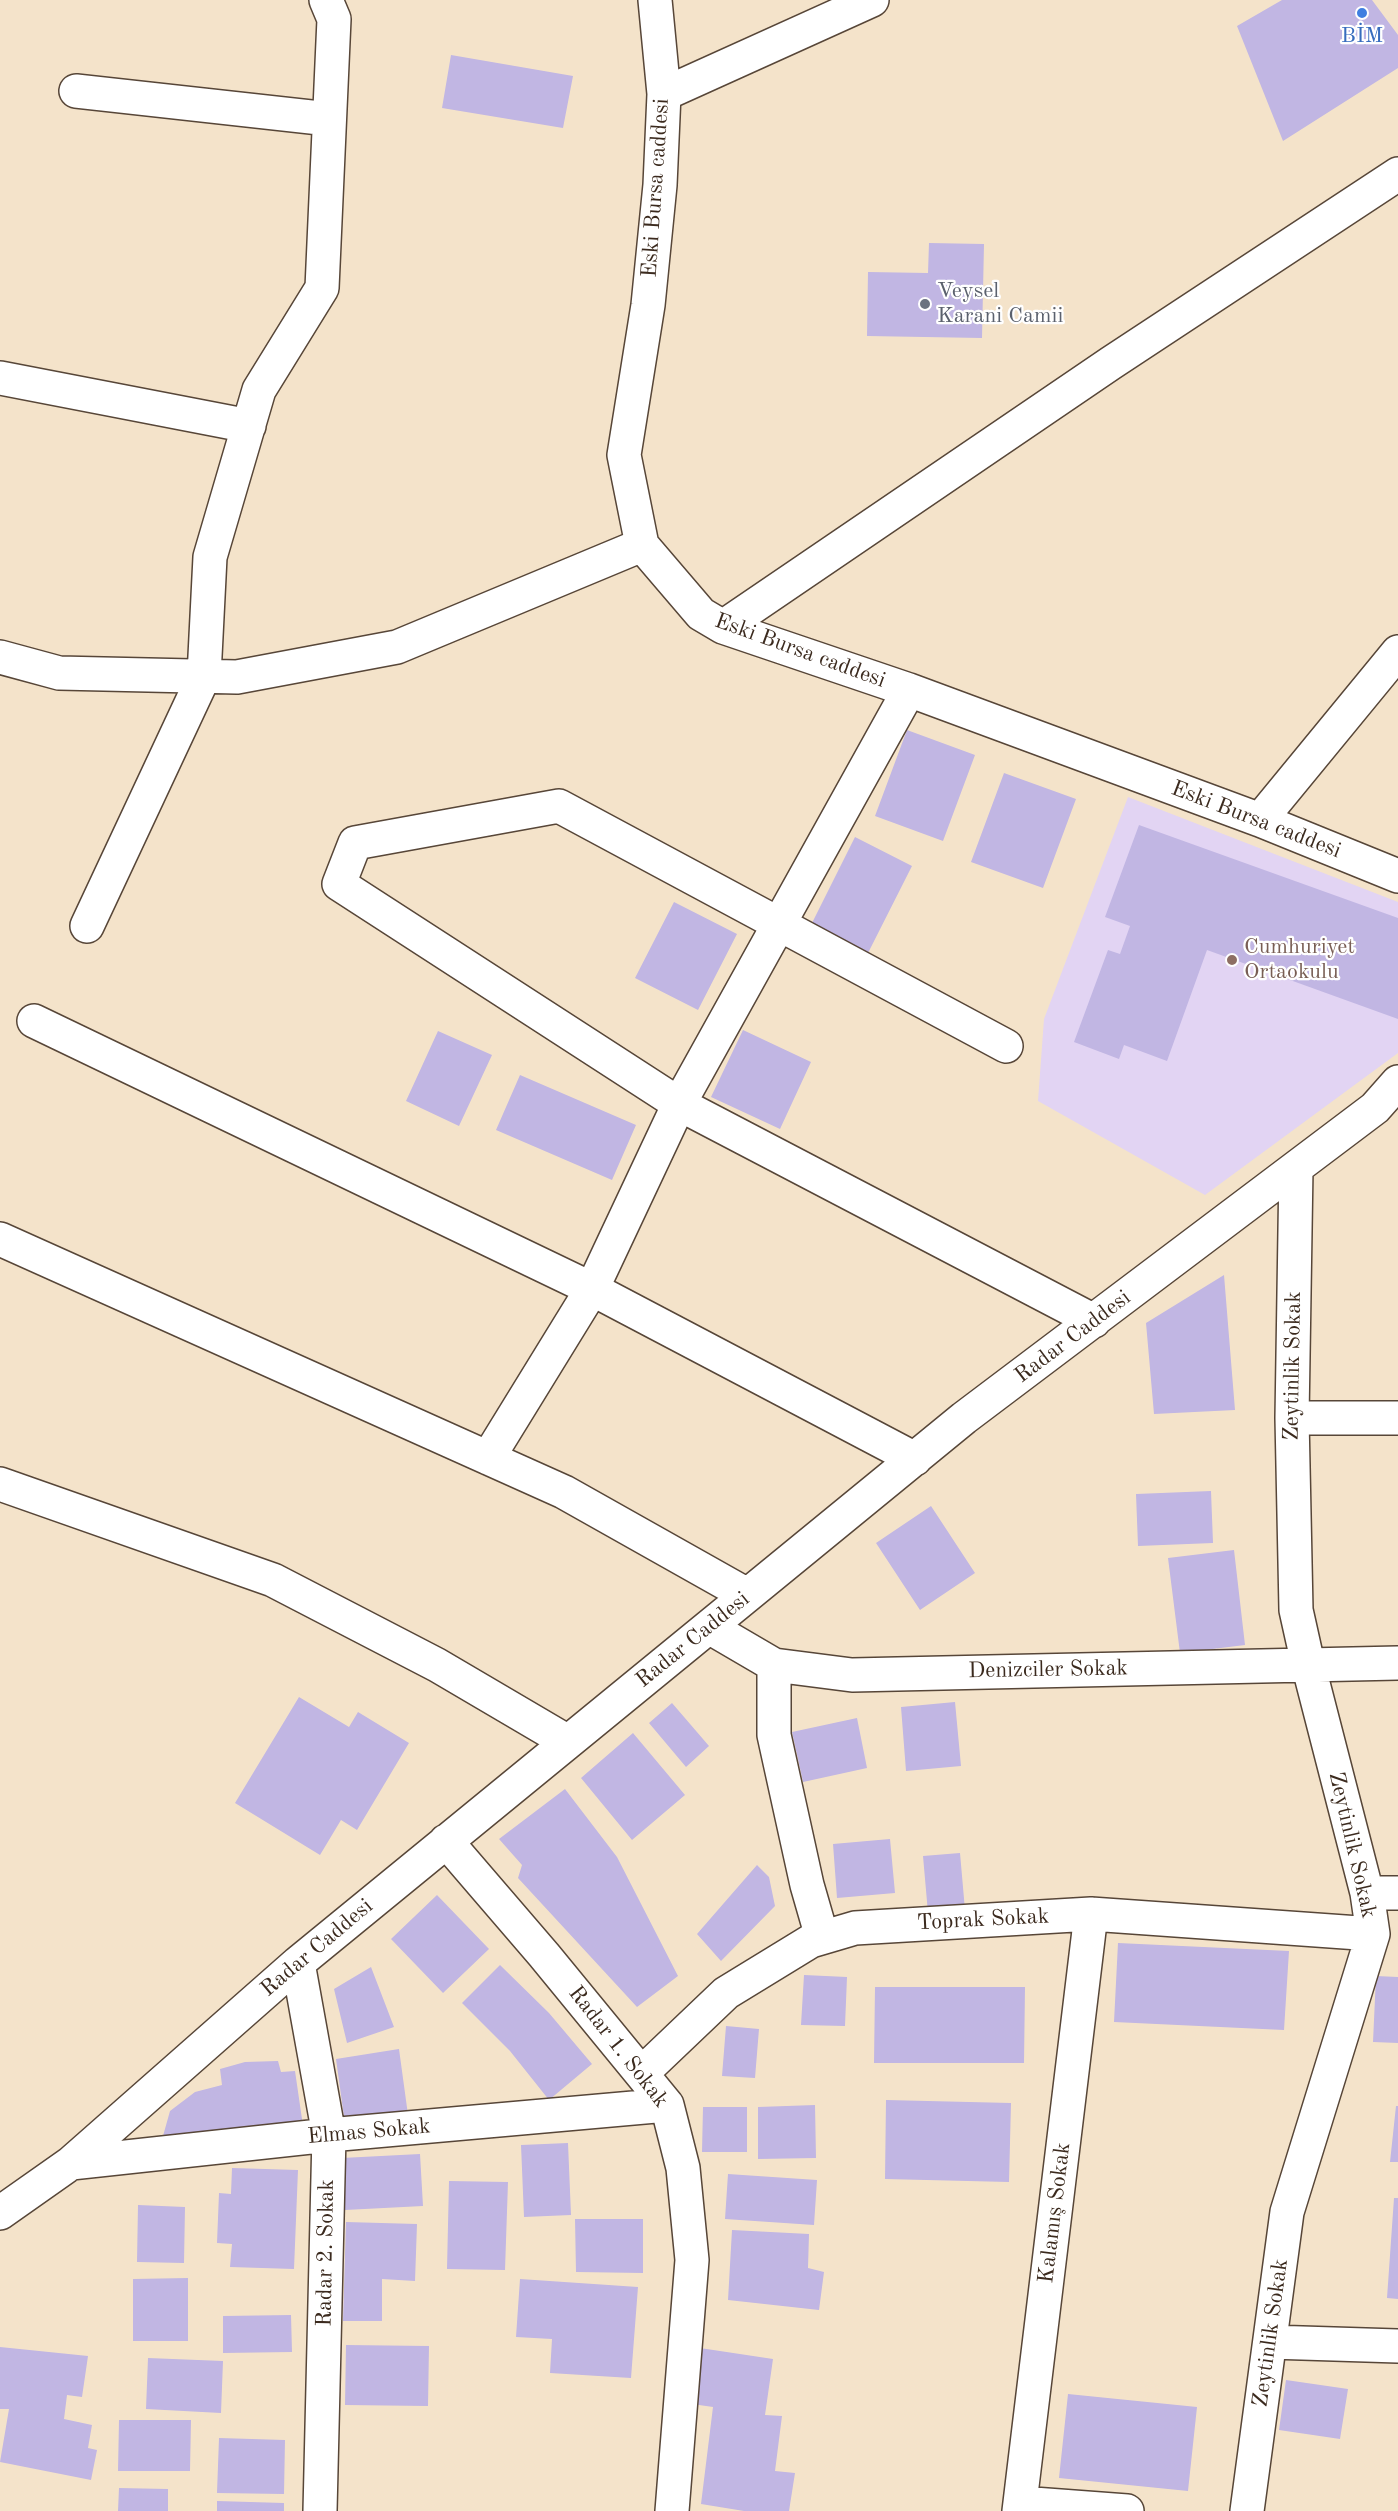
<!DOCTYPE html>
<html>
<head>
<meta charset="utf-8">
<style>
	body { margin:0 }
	canvas { display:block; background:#f4e3ca }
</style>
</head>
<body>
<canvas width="1398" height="2511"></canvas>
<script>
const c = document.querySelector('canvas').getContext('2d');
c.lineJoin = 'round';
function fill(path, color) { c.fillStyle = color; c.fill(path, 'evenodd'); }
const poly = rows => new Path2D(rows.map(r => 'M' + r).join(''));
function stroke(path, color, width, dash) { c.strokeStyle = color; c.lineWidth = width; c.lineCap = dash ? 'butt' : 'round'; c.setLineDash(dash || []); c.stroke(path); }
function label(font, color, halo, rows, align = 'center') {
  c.font = font + ' "Old Standard TT",serif'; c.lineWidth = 4.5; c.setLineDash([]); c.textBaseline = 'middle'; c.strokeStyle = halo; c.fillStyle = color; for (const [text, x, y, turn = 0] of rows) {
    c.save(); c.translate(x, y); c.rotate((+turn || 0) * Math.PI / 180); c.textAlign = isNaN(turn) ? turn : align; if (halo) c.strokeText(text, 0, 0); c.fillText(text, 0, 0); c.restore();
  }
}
fill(poly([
	[1128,797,1398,902,1398,1053,1205,1195,1038,1101,1044,1019]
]), '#e2d4f3');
fill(poly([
	[1282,0,1372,0,1398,35,1398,68,1283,141,1237,26],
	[451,55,573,76,563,128,442,108],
	[929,243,984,244,982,338,867,336,868,272,928,273],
	[907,730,975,755,943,841,875,816],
	[1004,773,1076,799,1043,888,971,862],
	[1139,825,1398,918,1398,1019,1207,950,1167,1061,1124,1045,1119,1059,1074,1042,1108,950,1120,954,1130,926,1105,917],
	[855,837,912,866,868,953,811,925],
	[674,902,737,934,698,1010,635,978],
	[743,1030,811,1062,780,1129,711,1097],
	[438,1031,492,1055,459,1126,406,1101],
	[520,1075,636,1125,612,1180,496,1130],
	[1224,1275,1235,1410,1154,1414,1146,1323],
	[1211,1491,1213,1543,1138,1546,1136,1494],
	[931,1506,975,1573,920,1610,876,1543],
	[1234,1550,1245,1645,1180,1653,1168,1558],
	[299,1697,349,1727,358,1712,409,1743,357,1830,341,1820,320,1855,235,1803],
	[955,1702,961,1766,906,1771,901,1707],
	[672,1703,709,1746,686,1767,649,1723],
	[857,1718,867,1768,803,1782,792,1732],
	[633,1733,685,1795,632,1840,581,1778],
	[565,1789,617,1857,678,1976,637,2007,518,1878,522,1865,499,1839],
	[890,1839,895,1893,837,1898,833,1844],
	[960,1853,965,1910,928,1913,923,1856],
	[757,1865,769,1877,775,1906,721,1961,697,1934],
	[437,1895,489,1949,443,1993,391,1939],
	[1118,1943,1289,1951,1284,2030,1114,2022],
	[500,1965,549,2013,592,2064,549,2100,510,2051,462,2003],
	[371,1967,394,2027,347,2043,334,1989],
	[804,1975,847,1977,845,2026,801,2025],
	[1376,1976,1398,1977,1398,2043,1373,2042],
	[875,1987,1025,1987,1024,2063,874,2063],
	[726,2026,759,2029,755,2078,722,2076],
	[399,2049,408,2115,345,2124,336,2059],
	[278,2061,281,2072,295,2071,303,2126,163,2136,170,2111,195,2092,222,2085,220,2069,245,2062],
	[886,2100,1011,2103,1009,2182,885,2179],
	[815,2105,816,2158,758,2159,758,2107],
	[1396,2106,1398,2106,1398,2162,1390,2162],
	[703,2107,747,2107,747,2152,702,2152],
	[568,2143,571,2215,524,2217,521,2145],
	[420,2154,423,2206,345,2210,342,2158],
	[232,2168,298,2170,294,2269,230,2267,232,2244,217,2243,219,2193,231,2194],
	[728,2174,817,2180,814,2225,725,2219],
	[449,2181,508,2182,505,2270,447,2269],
	[1394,2198,1398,2198,1398,2299,1387,2298],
	[138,2205,185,2207,184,2263,137,2262],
	[575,2219,643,2219,643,2273,576,2272],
	[346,2222,417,2224,415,2281,382,2279,382,2321,343,2321],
	[732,2230,809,2234,808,2268,824,2272,819,2310,728,2300],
	[188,2278,188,2341,133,2341,133,2279],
	[520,2279,638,2287,631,2378,550,2373,552,2339,516,2337],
	[291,2315,292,2352,223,2353,223,2316],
	[346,2345,429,2346,428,2406,345,2405],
	[0,2347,88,2356,82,2397,67,2395,64,2419,92,2425,88,2448,97,2450,91,2480,0,2462,9,2409,0,2409],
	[700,2348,773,2359,765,2415,782,2416,775,2471,795,2473,789,2511,744,2511,701,2504,713,2407,692,2404],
	[148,2358,223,2361,221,2413,146,2409],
	[1286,2380,1348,2389,1340,2439,1279,2430],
	[1068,2394,1197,2407,1188,2491,1059,2478],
	[119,2420,191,2420,190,2471,118,2471],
	[219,2438,285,2440,284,2494,217,2493],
	[119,2488,168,2489,168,2511,118,2511],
	[217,2501,284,2503,284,2511,217,2511]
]), '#c1b6e3');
const minor = poly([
	[655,0,664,94,660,185,648,305,624,455,642,545,701,614,723,627,909,690,1260,820,1398,876],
	[76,91,329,119],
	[664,94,872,0],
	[0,378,249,426],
	[723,627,1111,363,1398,174],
	[0,657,59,673,237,677,397,647,642,545],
	[1260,820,1398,652],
	[87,926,204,676,210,557,259,390,322,288,334,19,326,0],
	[34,1021,592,1289,915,1459],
	[1006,1046,559,806,355,843,339,884,679,1104,1094,1321],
	[0,1239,564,1492,747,1595],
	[1292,1418,1398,1418],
	[488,1458,592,1289,679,1104,909,690],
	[0,1484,273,1580,437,1665,568,1742],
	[709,1627,774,1665,852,1675,1398,1663],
	[774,1665,774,1735,807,1885,822,1937],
	[446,1841,544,1955,667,2105,683,2168,692,2260,672,2511],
	[1367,1893,1398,1893],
	[298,1963,329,2135,320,2511],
	[642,2073,726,1993,811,1941,855,1928,1091,1914,1373,1934],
	[71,2163,329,2135,667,2105],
	[0,2213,71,2163,298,1963,964,1418,1375,1108,1398,1082],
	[1270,2342,1398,2346],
	[1020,2503,1127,2511],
	[1019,2511,1091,1914],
	[1247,2511,1287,2212,1373,1934,1367,1893,1308,1664,1296,1610,1292,1418,1296,1168]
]);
stroke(minor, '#574638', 36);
stroke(minor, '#fff', 33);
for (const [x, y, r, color] of [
	[1362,13,6,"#3f7fe0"],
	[925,304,6,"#6b7280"],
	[1232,960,6,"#8d6e63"]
]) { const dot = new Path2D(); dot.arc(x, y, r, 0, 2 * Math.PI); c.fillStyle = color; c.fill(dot); stroke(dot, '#fff', 2); }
label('22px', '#366cbe', '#fff', [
	["BİM",1362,36]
]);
label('22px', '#3b2a1e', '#fff', [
	["Eski Bursa caddesi",656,188,-86],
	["Eski Bursa caddesi",800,651,20],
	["Eski Bursa caddesi",1256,820,21],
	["Radar Caddesi",1073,1337,-37],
	["Zeytinlik Sokak",1293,1366,-89],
	["Radar Caddesi",693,1640,-39],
	["Denizciler Sokak",1048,1670,-1],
	["Zeytinlik Sokak",1352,1845,77],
	["Toprak Sokak",983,1920,-3],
	["Radar Caddesi",317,1948,-40],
	["Radar 1. Sokak",618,2047,52],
	["Elmas Sokak",369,2132,-5],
	["Kalamış Sokak",1055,2213,-83],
	["Radar 2. Sokak",326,2253,-89],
	["Zeytinlik Sokak",1271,2333,-82]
]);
label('22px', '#5b616d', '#fff', [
	["Veysel",937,291],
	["Karani Camii",937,316]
], 'left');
label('22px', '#785e54', '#fff', [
	["Cumhuriyet",1244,947],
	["Ortaokulu",1244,972]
], 'left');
</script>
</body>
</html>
